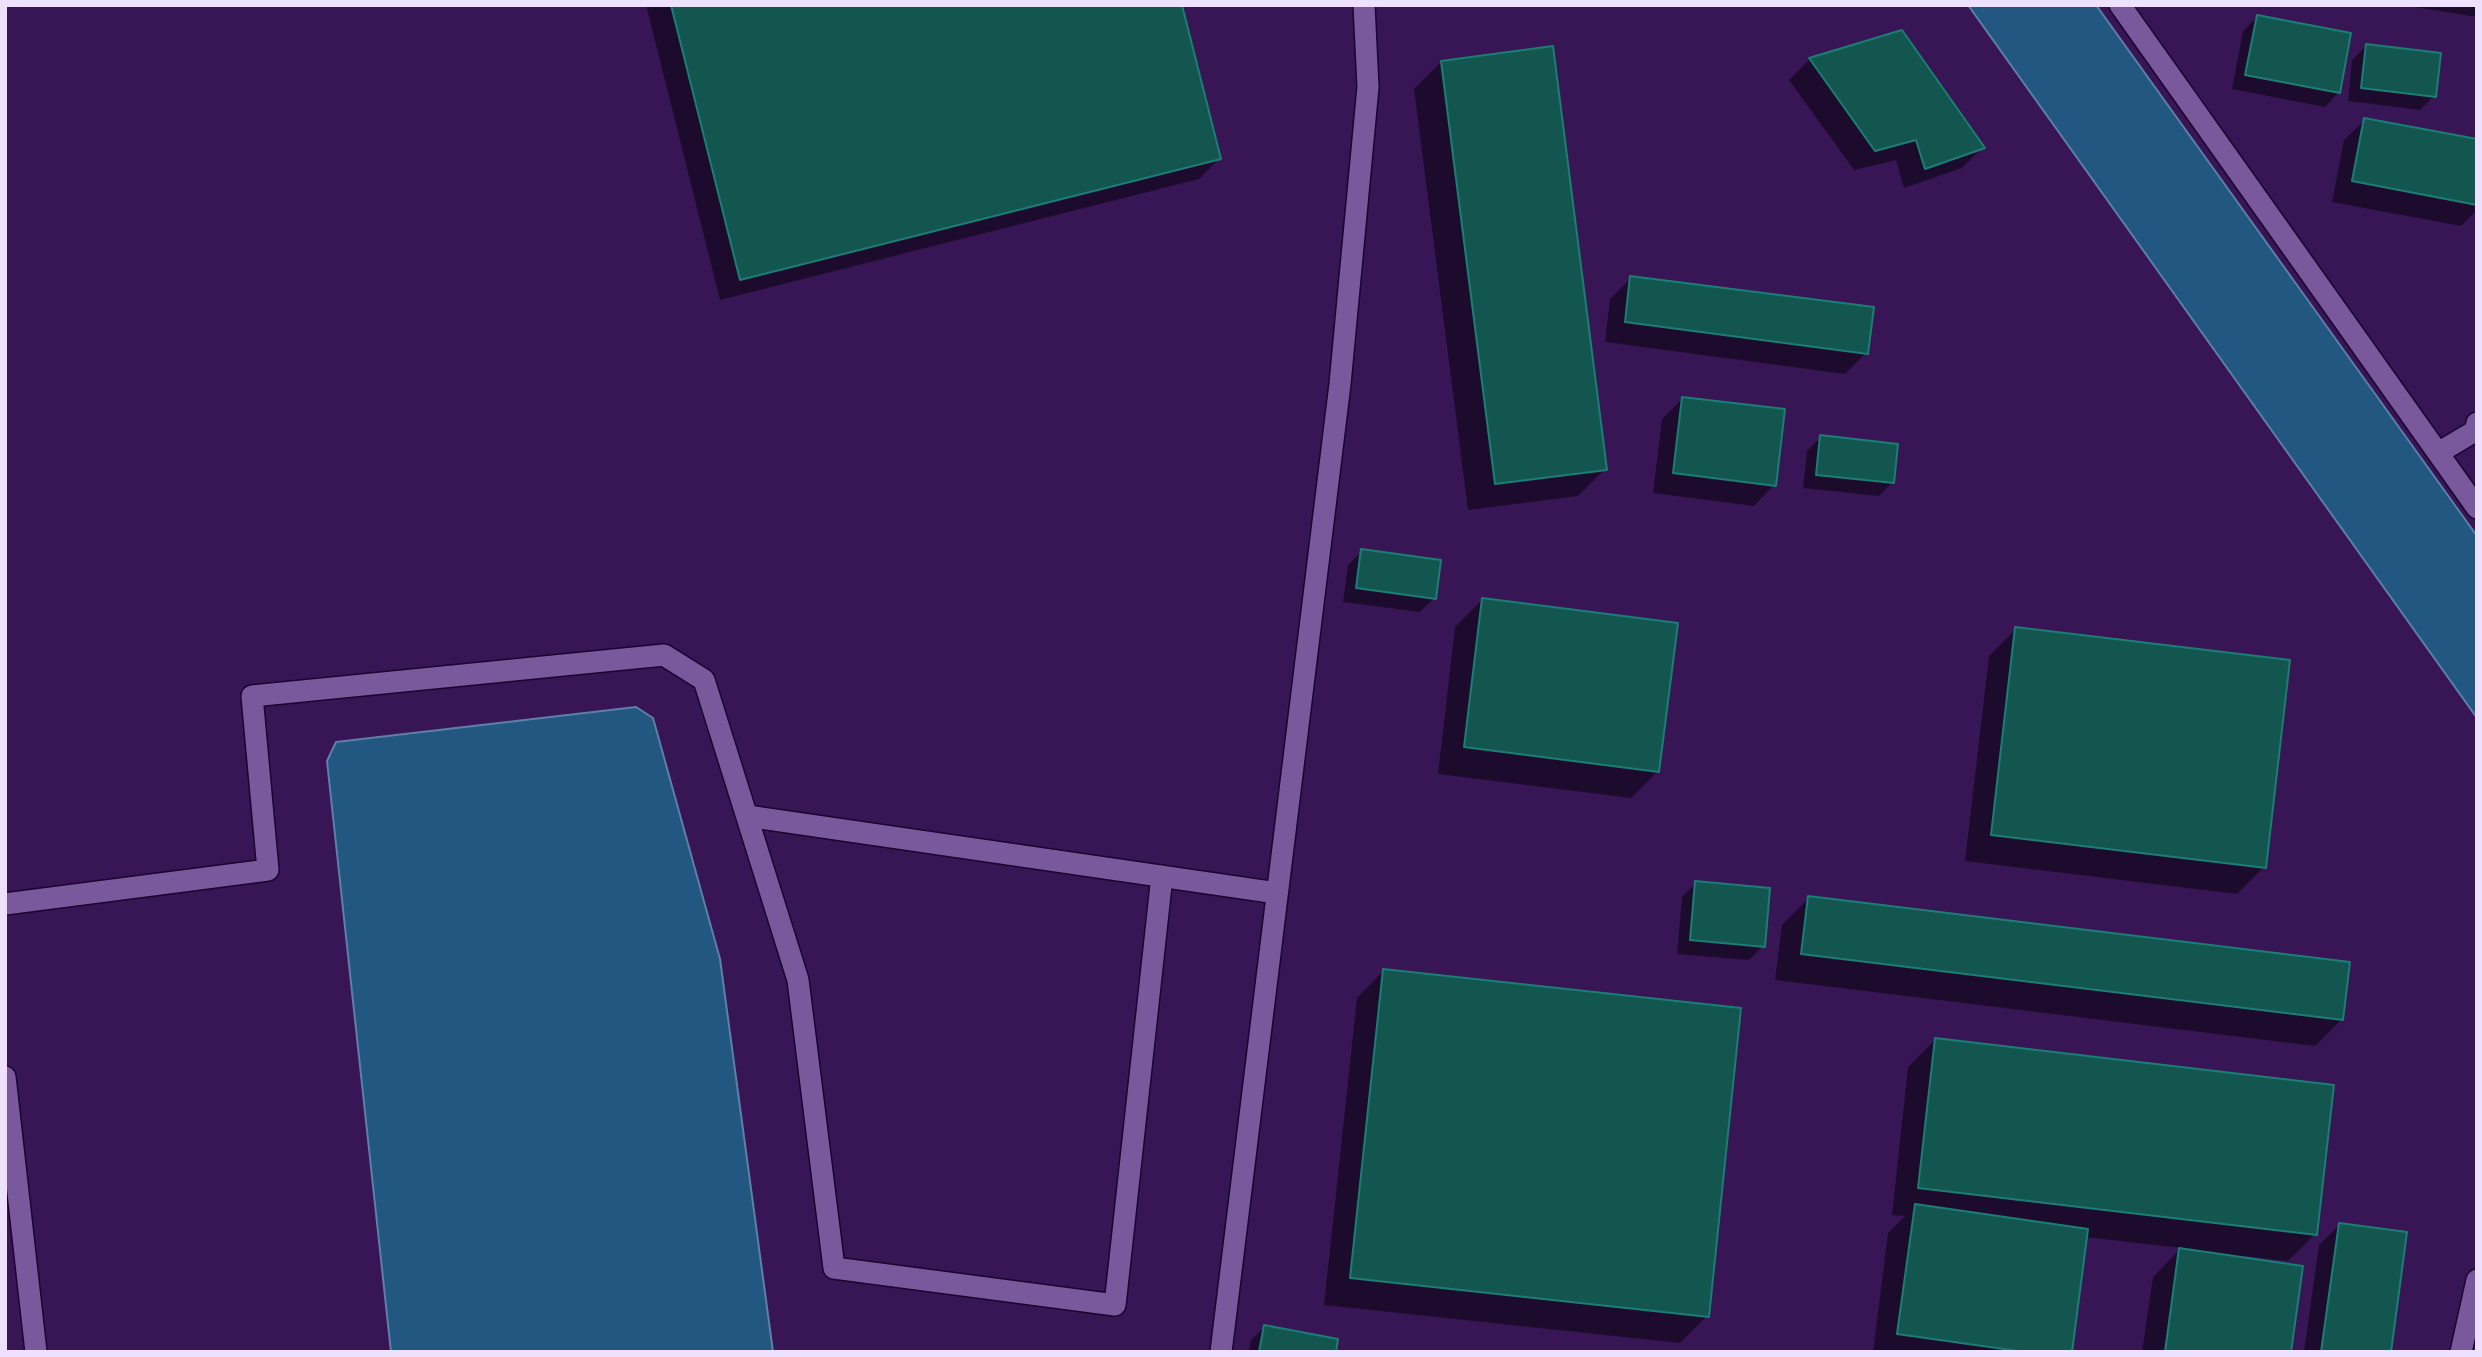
<!DOCTYPE html>
<html>
<head>
<meta charset="utf-8">
<style>
	body { margin:0 }
	#map { position:relative; width:2482px; height:1357px; overflow:hidden; background:#381655; font-family:Merriweather,serif }
	canvas { display:block }
	.frame { position:absolute; inset:0; border:7px solid #eee0ff; pointer-events:none }
</style>
</head>
<body>
<div id="map">
<canvas width="2482" height="1357"></canvas>
<div class="frame"></div>
</div>
<script>
const c = document.querySelector('canvas').getContext('2d');
c.lineJoin = 'round';
function fill(path, color) { c.fillStyle = color; c.fill(path, 'evenodd'); }
const poly = rows => new Path2D(rows.map(r => 'M' + r).join(''));
function stroke(path, color, width, dash) { c.strokeStyle = color; c.lineWidth = width; c.lineCap = dash ? 'butt' : 'round'; c.setLineDash(dash || []); c.stroke(path); }
const water = poly([
	[1968,5,2096,5,2477,536,2477,718,1968,5],
	[636,707,653,718,720,959,773,1352,391,1352,327,761,336,742,636,707]
]);
fill(water, '#215781');
stroke(water, '#5e80a7', 2);
fill(poly([
	[646,5,1181,5,1219,159,1199,179,720,300],
	[2402,5,2477,5,2477,17],
	[2257,17,2338,93,2325,107,2232,89,2243,31],
	[1901,32,1982,148,1962,168,1904,188,1896,160,1854,170,1789,80,1810,59],
	[2366,46,2434,96,2420,110,2348,101,2352,60],
	[1441,62,1605,469,1578,496,1468,510,1414,89],
	[2365,120,2477,141,2477,210,2461,226,2332,202,2344,140],
	[1631,278,1866,353,1845,374,1605,342,1610,299],
	[1682,399,1774,485,1754,506,1653,493,1662,419],
	[1821,437,1893,482,1879,496,1803,488,1807,451],
	[1362,551,1434,598,1420,612,1343,602,1348,565],
	[1482,600,1658,771,1631,798,1438,774,1455,627],
	[2016,629,2264,867,2237,894,1965,861,1989,656],
	[1696,883,1763,946,1749,960,1677,954,1682,897],
	[1809,898,2342,1019,2315,1046,1775,980,1782,925],
	[1383,971,1707,1316,1680,1343,1324,1305,1357,998],
	[1935,1040,2315,1234,2288,1261,2243,1256,2290,1352,2142,1352,2153,1277,2181,1248,2085,1237,2070,1352,1873,1352,1888,1233,1905,1216,1892,1215,1908,1067],
	[2339,1225,2389,1352,2304,1352,2319,1245],
	[1265,1327,1334,1352,1249,1352,1251,1340]
]), '#0007');
const building = poly([
	[671,5,1182,5,1221,159,740,280,671,5],
	[2257,15,2351,33,2340,93,2245,75,2257,15],
	[1902,30,1985,148,1925,169,1916,140,1875,151,1809,58,1902,30],
	[2366,44,2441,53,2436,97,2361,88,2366,44],
	[1553,46,1607,470,1495,484,1441,61,1553,46],
	[2364,118,2477,139,2477,205,2352,181,2364,118],
	[1630,276,1874,307,1868,354,1625,322,1630,276],
	[1682,397,1785,409,1776,486,1673,473,1682,397],
	[1820,435,1898,444,1894,483,1816,475,1820,435],
	[1361,549,1441,560,1436,599,1356,588,1361,549],
	[1482,598,1678,623,1659,772,1464,747,1482,598],
	[2015,627,2290,660,2266,868,1991,835,2015,627],
	[1695,881,1770,888,1765,947,1690,940,1695,881],
	[1808,896,2350,962,2343,1020,1801,954,1808,896],
	[1383,969,1741,1008,1709,1317,1350,1278,1383,969],
	[1935,1038,2334,1085,2317,1235,1918,1188,1935,1038],
	[1915,1204,2088,1229,2072,1352,2025,1352,1897,1334,1915,1204],
	[2339,1223,2407,1232,2391,1352,2321,1352,2339,1223],
	[2179,1248,2303,1266,2291,1352,2165,1352,2179,1248],
	[1264,1325,1338,1339,1336,1352,1259,1352,1264,1325]
]);
fill(building, '#135650');
stroke(building, '#1b7e75', 2);
const minor = poly([
	[2120,5,2477,508],
	[2438,453,2475,431,2477,423],
	[747,816,1277,893],
	[5,904,268,870,252,696,664,655,704,680,798,980,834,1268,1115,1305,1162,876],
	[5,1077,36,1352],
	[1221,1352,1340,384,1368,87,1364,5],
	[2461,1352,2477,1280]
]);
stroke(minor, '#1d0331', 24);
stroke(minor, '#79589c', 21);
</script>
</body>
</html>
